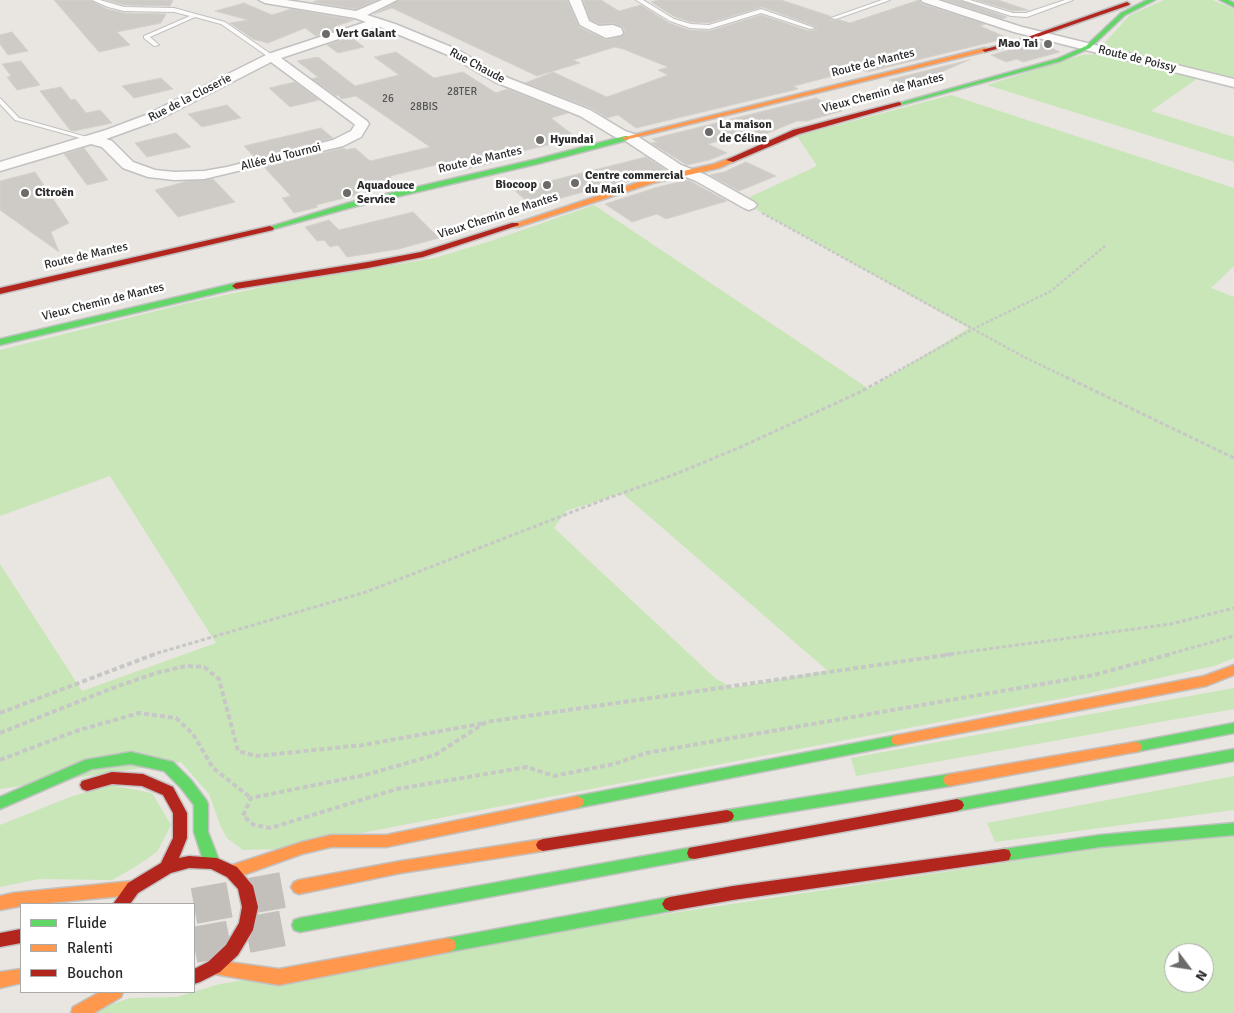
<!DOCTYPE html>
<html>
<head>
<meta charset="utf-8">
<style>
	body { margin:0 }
	#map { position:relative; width:1234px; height:1013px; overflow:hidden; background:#e9e5e0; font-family:Signika,sans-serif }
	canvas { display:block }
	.legend { position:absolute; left:20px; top:903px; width:175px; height:90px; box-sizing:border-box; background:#fff; border:1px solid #aaa; margin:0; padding:6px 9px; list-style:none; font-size:15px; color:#2a2a2a }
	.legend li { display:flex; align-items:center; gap:10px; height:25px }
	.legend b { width:25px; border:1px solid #aaa }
	.north { position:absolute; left:1164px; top:943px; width:50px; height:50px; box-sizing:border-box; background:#fff; border:1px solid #aaa; border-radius:50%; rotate:121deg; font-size:14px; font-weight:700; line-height:20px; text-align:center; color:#2a2a2a }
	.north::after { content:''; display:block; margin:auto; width:18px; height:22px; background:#6d6b6a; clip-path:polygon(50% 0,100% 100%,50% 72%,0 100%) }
</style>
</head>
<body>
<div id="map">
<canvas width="1234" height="1013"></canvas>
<ul class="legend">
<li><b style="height:6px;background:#63d668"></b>Fluide</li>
<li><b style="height:6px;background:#ff974d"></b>Ralenti</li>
<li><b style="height:6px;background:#b3261e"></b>Bouchon</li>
</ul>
<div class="north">N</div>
</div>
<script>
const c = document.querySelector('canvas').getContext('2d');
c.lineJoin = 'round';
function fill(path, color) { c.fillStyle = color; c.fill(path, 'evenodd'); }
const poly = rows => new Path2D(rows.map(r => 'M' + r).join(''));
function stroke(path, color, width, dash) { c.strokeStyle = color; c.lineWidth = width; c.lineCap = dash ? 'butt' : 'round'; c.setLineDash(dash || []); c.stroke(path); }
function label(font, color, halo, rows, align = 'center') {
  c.font = font + ' Signika,sans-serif'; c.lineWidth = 5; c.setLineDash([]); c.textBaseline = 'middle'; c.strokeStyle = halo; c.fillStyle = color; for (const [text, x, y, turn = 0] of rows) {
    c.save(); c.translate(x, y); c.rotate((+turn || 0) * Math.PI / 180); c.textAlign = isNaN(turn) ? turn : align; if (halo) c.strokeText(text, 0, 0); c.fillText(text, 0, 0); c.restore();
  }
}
fill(poly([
	[1164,0,1212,0,1234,9,1234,81,1100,48,1130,15],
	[1097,54,1198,78,1151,111,1234,137,1234,162,987,85,1082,55],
	[951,95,1234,188,1234,266,1211,288,1234,297,1234,658,1214,666,1085,694,278,849,243,850,227,838,221,827,209,794,181,762,0,789,0,564,82,691,216,643,110,476,0,516,0,350,188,303,277,284,435,258,491,241,594,205,869,389,969,328,741,201,817,166,797,136],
	[622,493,827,670,826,671,732,688,715,678,554,528,566,511],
	[1234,688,1234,709,1177,719,856,776,851,758],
	[1234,776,1234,810,995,842,987,823],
	[110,785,152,793,171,825,157,852,135,867,112,880,39,879,0,887,0,825,70,797],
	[1234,828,1234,1013,86,1013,130,998,177,997,220,984,448,947],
	[1174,953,1204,953,1204,983,1174,983]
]), '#c8e6b7');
const building = poly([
	[54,0,90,0,107,9,124,13,166,14,161,23,117,32,130,45,99,52,54,0],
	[107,0,173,0,170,6,124,5,107,0],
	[320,0,377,0,356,9,313,2,320,0],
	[399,0,567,0,579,27,606,40,622,36,625,32,623,27,613,23,599,24,590,20,583,0,601,0,619,11,641,5,669,23,689,30,709,31,761,15,809,31,815,30,817,27,762,7,709,23,691,22,675,17,651,2,659,0,781,0,830,16,831,20,840,20,850,23,919,0,922,4,985,24,980,26,1008,38,867,72,860,69,794,86,798,89,636,128,618,115,607,118,591,108,525,83,553,72,607,97,668,75,658,70,668,67,623,49,615,47,573,60,580,63,537,76,392,8,374,14,399,0],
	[944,0,960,0,1007,17,1002,19,944,0],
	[976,0,998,0,1028,10,1013,11,976,0],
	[244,3,272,15,291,9,354,20,336,26,340,29,316,36,305,28,268,43,253,39,230,23,248,20,215,11,244,3],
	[12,32,28,51,8,55,0,44,0,35,12,32],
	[351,37,364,47,338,53,327,45,351,37],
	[1038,42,1060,52,1023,62,1017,59,1006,62,991,55,1038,42],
	[396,52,434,78,463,72,496,93,507,89,568,113,551,118,577,138,515,153,519,156,467,169,457,160,390,176,392,178,354,187,361,194,316,205,318,207,294,213,282,198,291,196,264,167,344,148,346,150,355,148,370,161,430,147,356,96,341,99,339,95,336,96,312,79,318,77,297,61,318,57,355,86,399,75,374,57,396,52],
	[969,60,907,87,889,80,969,60],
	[21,61,40,85,17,90,7,77,11,76,2,64,21,61],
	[161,78,173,89,134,98,122,86,161,78],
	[295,82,319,100,290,107,269,88,295,82],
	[61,87,71,100,75,99,86,113,100,110,112,123,74,131,70,130,40,91,61,87],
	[816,98,842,111,807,121,797,121,763,135,753,131,708,144,727,153,709,160,687,165,651,143,657,142,652,139,816,98],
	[227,105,241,118,202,127,188,114,227,105],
	[321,128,333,138,255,158,244,146,321,128],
	[176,133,191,147,147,157,135,143,176,133],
	[84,148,108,180,87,185,64,154,84,148],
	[646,157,666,170,589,193,587,191,532,206,514,190,646,157],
	[746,162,776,176,739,191,710,175,724,172,746,162],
	[35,172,69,223,51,232,59,252,0,210,0,181,35,172],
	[213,179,235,202,178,217,155,190,188,181,213,179],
	[688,180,727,201,666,219,657,214,632,222,605,204,658,187,688,180],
	[413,212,439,238,399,249,347,257,338,245,330,247,324,240,317,241,305,227,329,220,339,230,413,212]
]);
fill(building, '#cecbc7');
stroke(building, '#d4d1cc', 1);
stroke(poly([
	[194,906,299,887],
	[194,945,300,925]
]), '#c3c0bc', 36, [36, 18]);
const lane = poly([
	[92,0,100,0,124,7,174,8,225,22,275,57,270,58,221,24,195,17,150,37,159,45,154,46,144,38,144,36,190,16,174,12,124,11,108,7,92,0],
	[636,0,643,0,674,19,691,24,709,25,761,9,815,28,810,29,761,13,709,29,690,28,670,21,636,0],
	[882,0,890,0,836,19,831,18,882,0],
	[962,0,970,0,1013,13,1026,13,1065,0,1073,0,1027,17,1011,16,962,0],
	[0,98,19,118,94,139,91,141,15,120,0,104,0,98]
]);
const street = poly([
	[259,0,286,0,356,11,382,0,397,0,367,15,395,24,456,49,503,76,590,110,625,131,634,134,681,165,706,175,754,202,757,205,754,208,749,210,744,208,696,181,671,171,624,140,615,137,580,116,495,82,448,55,378,26,281,58,367,121,369,124,361,137,343,146,204,179,174,180,148,177,123,168,102,147,91,144,0,171,0,162,106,130,146,115,268,54,366,22,355,18,265,3,259,0],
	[271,62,353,123,355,125,351,131,333,140,227,167,204,171,174,172,155,170,133,162,112,141,106,139,156,121,271,62],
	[569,0,581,0,589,21,599,26,613,25,621,28,623,33,621,35,606,38,580,25,569,0],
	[921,0,938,0,1022,27,1234,79,1234,87,1014,32,923,2,921,0]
]);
const fast = poly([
	[1147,0,1155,0,1125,15,1090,48,1061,61,901,105,896,104,1057,59,1086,46,1121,13,1147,0],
	[1220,0,1228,0,1234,3,1234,7,1220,0],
	[625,136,628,136,628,140,541,163,353,207,270,230,266,228,348,203,537,159,625,136],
	[236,283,239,284,239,288,0,345,0,339,236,283],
	[1234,723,1234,733,1135,752,1130,751,1128,747,1130,743,1135,742,1234,723],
	[898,735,903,736,905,740,903,744,898,745,577,808,572,806,570,802,572,798,577,796,898,735],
	[1234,749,1234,761,957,811,952,809,950,805,952,801,957,799,1234,749],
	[131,752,173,762,191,780,206,800,208,804,208,832,220,863,217,868,212,869,207,868,204,863,194,832,194,805,181,788,164,771,131,764,92,769,0,809,0,797,85,760,131,752],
	[950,774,955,776,957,780,955,784,950,786,727,822,722,820,720,816,722,812,727,810,950,774],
	[1234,823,1234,835,1100,847,1004,861,999,860,997,855,999,850,1004,849,1100,835,1234,823],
	[694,847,699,848,701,853,699,858,694,859,300,932,294,930,292,925,294,920,300,918,694,847],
	[670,897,675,899,678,904,675,909,670,911,448,952,442,950,440,945,442,940,448,938,670,897]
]);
const slow = poly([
	[985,48,987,49,987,51,625,140,621,138,985,48],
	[730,158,733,158,733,162,719,168,653,183,518,227,512,227,511,225,648,179,714,164,730,158],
	[1234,665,1234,675,1206,686,898,745,893,744,891,740,893,736,898,735,1204,676,1234,665],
	[1135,742,1140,743,1142,747,1140,751,1135,752,950,786,945,784,943,780,945,776,950,774,1135,742],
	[577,796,582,798,584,802,582,806,577,808,386,847,331,847,302,854,232,879,227,877,224,872,227,867,232,865,302,842,331,835,386,835,577,796],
	[543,839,548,841,550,845,548,849,543,851,401,873,299,894,294,892,291,887,294,882,299,880,401,861,543,839],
	[133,881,138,883,141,888,138,893,133,895,38,904,21,904,21,906,0,910,0,896,13,893,133,881],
	[448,938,454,940,456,945,454,950,448,952,279,985,214,974,208,972,206,967,208,962,214,960,279,969,448,938],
	[21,969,21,983,0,988,0,972,21,969],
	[100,992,123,992,121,997,94,1013,71,1013,73,1007,100,992]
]);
const jam = poly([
	[1127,2,1130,4,1129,5,1023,42,985,52,982,50,1019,40,1127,2],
	[899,102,901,103,901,105,799,134,733,162,726,160,793,130,899,102],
	[512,223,518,223,519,225,423,257,368,268,236,289,232,286,236,283,368,262,421,252,512,223],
	[270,226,274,228,273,230,0,294,0,288,270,226],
	[112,772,143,774,173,787,187,813,187,838,179,858,189,856,217,858,237,867,253,886,258,907,253,930,238,955,220,972,200,982,194,984,194,969,208,962,226,945,239,923,242,907,238,889,227,877,211,869,189,868,171,873,138,893,130,904,113,904,128,883,161,863,173,838,173,813,163,795,142,786,112,784,87,791,82,789,80,785,82,781,112,772],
	[957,799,962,801,964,805,962,809,957,811,694,859,689,858,687,853,689,848,694,847,957,799],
	[727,810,732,812,734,816,732,820,727,822,543,851,538,849,536,845,538,841,543,839,727,810],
	[1004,849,1009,850,1011,855,1009,860,1004,861,733,900,670,911,665,909,662,904,665,899,670,897,733,886,1004,849],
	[21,929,21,943,0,947,0,933,21,929]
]);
stroke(lane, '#c2c1c2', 2);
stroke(street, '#c2c1c2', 3);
stroke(fast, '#c2c1c2', 3);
stroke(slow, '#c2c1c2', 3);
stroke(jam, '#c2c1c2', 3);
stroke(poly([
	[762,213,1024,357,1068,378],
	[885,378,973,329,1051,291,1105,246]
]), '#c8c7c7', 2.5, [3, 2]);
stroke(poly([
	[1066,377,1234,458],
	[151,655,366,592,603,500,673,475,743,446,860,392,887,377],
	[944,655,1171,624,1234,608],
	[1166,655,1234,636]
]), '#c8c7c7', 3, [4, 2.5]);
stroke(poly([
	[953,654,486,722,435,755,365,775,251,798,243,816,254,825,270,828,397,789,527,767,554,776,614,764,646,753,1094,675,1171,654],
	[0,713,155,654],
	[0,733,110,689,156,673,186,666,204,667,219,679,238,751,256,756,363,745,485,723],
	[0,760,76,731,139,713,176,718,193,734,213,768,251,798]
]), '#c8c7c7', 4, [5, 3]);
fill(lane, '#fcfbfa');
fill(street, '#fcfbfa');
fill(fast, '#63d668');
fill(slow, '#ff974d');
fill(jam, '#b3261e');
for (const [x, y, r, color] of [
	[326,34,5,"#6d6b6a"],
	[1048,44,5,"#6d6b6a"],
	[709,132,5,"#6d6b6a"],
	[540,140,5,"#6d6b6a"],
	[575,183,5,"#6d6b6a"],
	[547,185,5,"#6d6b6a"],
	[25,193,5,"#6d6b6a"],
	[347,193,5,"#6d6b6a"]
]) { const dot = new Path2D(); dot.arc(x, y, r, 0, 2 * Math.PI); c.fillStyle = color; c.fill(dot); stroke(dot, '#fff', 2); }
label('11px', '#555453', null, [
	["28TER",462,92],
	["26",388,99],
	["28BIS",424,107]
]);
label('bold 12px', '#2a2a2a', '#fff', [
	["Vert Galant",336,34],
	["Mao Tai",1038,44,"right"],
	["La maison",719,125],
	["de Céline",719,139],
	["Hyundai",550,140],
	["Centre commercial",585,176],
	["du Mail",585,190],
	["Biocoop",537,185,"right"],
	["Aquadouce",357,186],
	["Service",357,200],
	["Citroën",35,193]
], 'left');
label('12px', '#2a2a2a', '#fff', [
	["Route de Poissy",1137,59,14],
	["Route de Mantes",873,63,-14],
	["Rue Chaude",477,66,28],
	["Vieux Chemin de Mantes",883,93,-15],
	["Rue de la Closerie",190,98,-27],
	["Allée du Tournoi",281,157,-14],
	["Route de Mantes",480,160,-13],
	["Vieux Chemin de Mantes",498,216,-18],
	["Route de Mantes",86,256,-13],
	["Vieux Chemin de Mantes",103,302,-14]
]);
</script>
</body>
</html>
